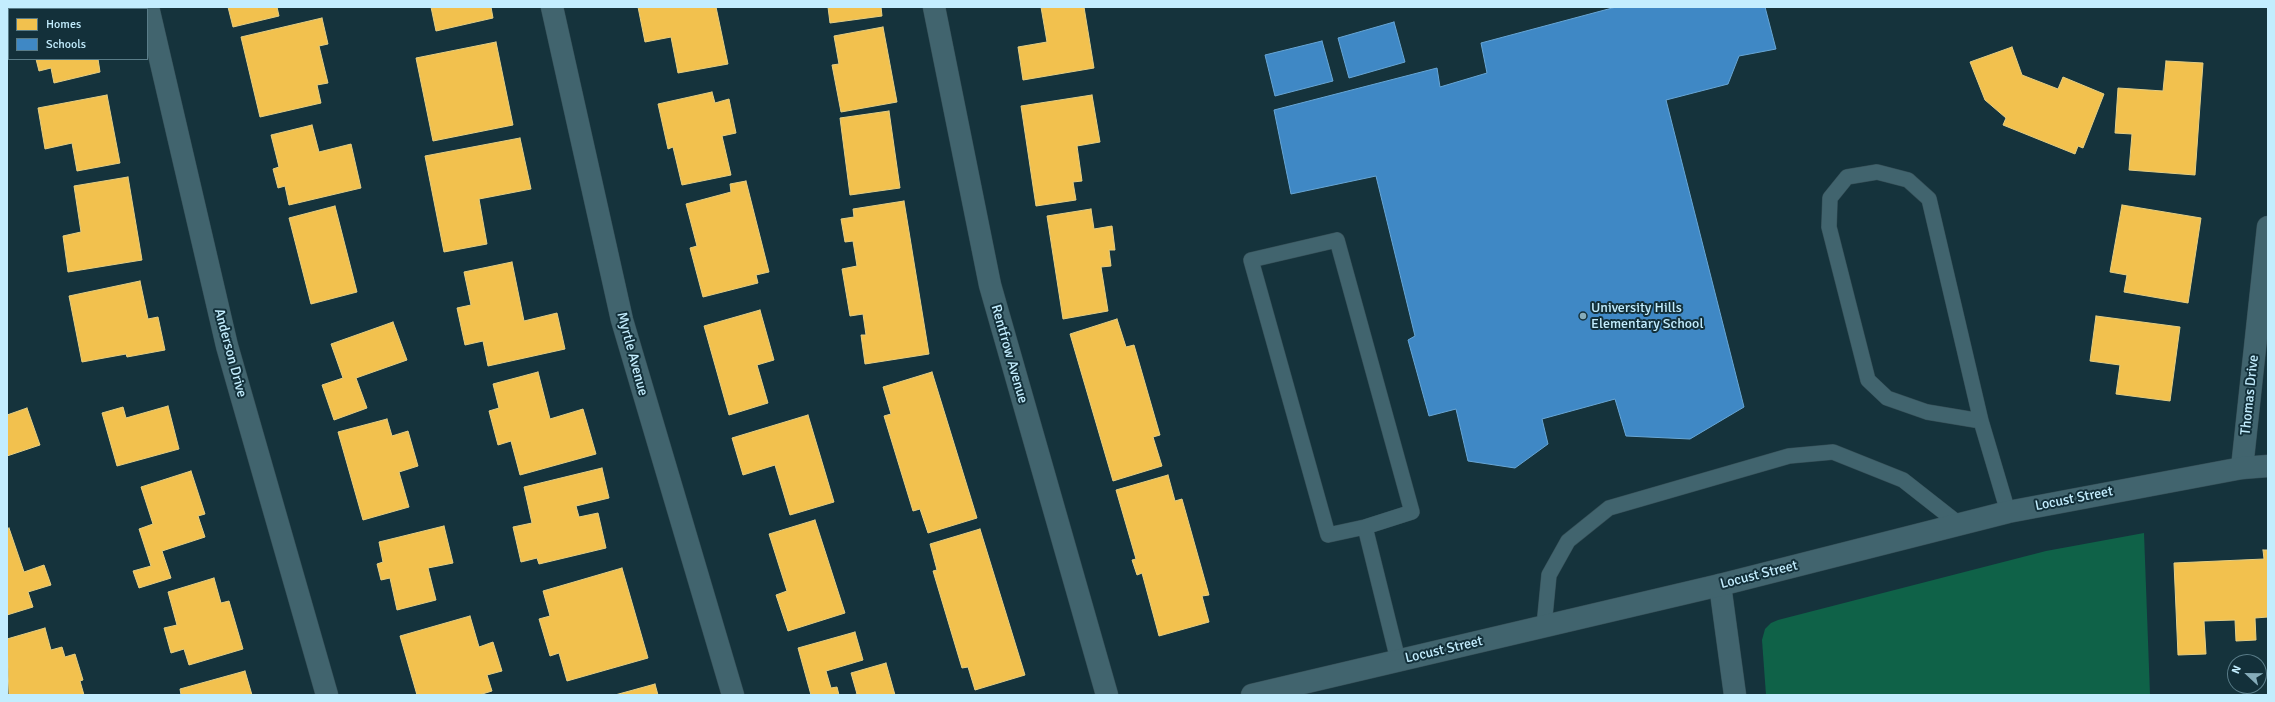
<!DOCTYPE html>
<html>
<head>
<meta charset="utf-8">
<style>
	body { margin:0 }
	#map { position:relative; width:2275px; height:702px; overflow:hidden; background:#15333c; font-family:Signika,sans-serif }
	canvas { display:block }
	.frame { position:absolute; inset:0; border:8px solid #c3edfe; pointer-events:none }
	.legend { position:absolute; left:8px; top:8px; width:140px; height:52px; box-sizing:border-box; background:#13303a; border:1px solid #597c88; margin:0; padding:5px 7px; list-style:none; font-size:12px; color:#c3edfe }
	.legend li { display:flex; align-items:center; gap:8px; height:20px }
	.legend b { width:20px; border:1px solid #597c88 }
	.north { position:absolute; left:2227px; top:654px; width:40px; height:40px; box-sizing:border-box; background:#13303a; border:1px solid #597c88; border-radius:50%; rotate:292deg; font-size:11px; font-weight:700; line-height:16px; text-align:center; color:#c3edfe }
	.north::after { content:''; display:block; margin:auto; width:14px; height:18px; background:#86acba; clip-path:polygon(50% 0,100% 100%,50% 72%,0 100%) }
</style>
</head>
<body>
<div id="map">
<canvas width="2275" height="702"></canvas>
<div class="frame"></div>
<ul class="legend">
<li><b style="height:11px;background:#f2c14e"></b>Homes</li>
<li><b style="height:11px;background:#3f88c5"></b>Schools</li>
</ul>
<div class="north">N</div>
</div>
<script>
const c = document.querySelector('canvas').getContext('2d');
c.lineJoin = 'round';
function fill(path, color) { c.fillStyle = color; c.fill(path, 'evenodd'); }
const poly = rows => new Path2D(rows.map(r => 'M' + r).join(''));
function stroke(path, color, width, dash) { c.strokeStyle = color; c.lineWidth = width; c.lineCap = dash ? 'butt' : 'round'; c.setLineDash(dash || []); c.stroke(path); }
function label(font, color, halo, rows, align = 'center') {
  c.font = font + ' Signika,sans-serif'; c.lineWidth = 4; c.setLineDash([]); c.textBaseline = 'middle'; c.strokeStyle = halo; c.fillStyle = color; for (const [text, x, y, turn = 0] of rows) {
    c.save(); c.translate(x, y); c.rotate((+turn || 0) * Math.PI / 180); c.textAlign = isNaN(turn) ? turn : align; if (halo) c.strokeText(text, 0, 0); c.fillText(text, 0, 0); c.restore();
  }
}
fill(poly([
	[2144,533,2150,695,1766,695,1762,640,1765,629,1771,623,1778,620,2046,551]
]), '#0f6248');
const homes = poly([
	[46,7,76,7,76,9,37,9,46,7],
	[228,7,277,7,279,16,233,27,228,7],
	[431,7,491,7,493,18,436,31,431,7],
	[638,7,716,7,728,64,678,73,671,37,645,42,638,7],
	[828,7,881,7,882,16,830,23,828,7],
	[1041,7,1084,7,1094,68,1023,80,1018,47,1047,42,1041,7],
	[322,18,328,44,319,46,328,83,317,85,321,103,260,117,241,37,322,18],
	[883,27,897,102,841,112,832,65,839,64,834,36,883,27],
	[496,42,513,125,433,141,416,58,496,42],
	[2012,47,2022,75,2058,89,2063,77,2104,94,2083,148,2078,146,2075,154,2003,125,2006,118,1985,100,1970,62,2012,47],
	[36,59,98,59,100,72,54,83,51,68,39,71,36,59],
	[2166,61,2203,63,2195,175,2129,170,2132,134,2115,133,2118,88,2163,91,2166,61],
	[712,92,715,103,729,99,736,133,722,136,731,175,682,185,673,147,668,149,658,104,712,92],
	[107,95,120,163,77,171,72,143,45,149,38,108,107,95],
	[1092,95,1100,142,1077,146,1082,181,1073,182,1076,200,1036,206,1021,106,1092,95],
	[889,111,900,188,850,195,840,118,889,111],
	[312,125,319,152,351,144,361,188,289,205,285,186,278,188,273,169,279,167,271,135,312,125],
	[520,138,531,189,479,199,487,244,444,252,425,156,520,138],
	[128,177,142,260,68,272,63,236,81,232,74,186,128,177],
	[746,181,769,272,756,275,758,283,703,297,690,248,697,246,686,204,731,192,730,184,746,181],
	[904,201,929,354,865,364,861,335,866,335,863,314,850,316,842,269,857,266,853,241,845,242,841,219,854,217,853,209,904,201],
	[2122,205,2201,218,2188,303,2124,292,2127,275,2110,272,2122,205],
	[335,206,357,292,311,304,289,218,335,206],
	[1091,209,1094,229,1112,226,1115,250,1109,250,1111,266,1101,267,1108,311,1063,319,1047,216,1091,209],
	[512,262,524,321,557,313,565,349,488,366,483,341,465,345,457,308,471,305,464,272,512,262],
	[140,281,148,319,158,317,165,350,127,357,126,354,82,362,69,296,140,281],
	[760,310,774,360,757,365,768,403,729,415,704,326,760,310],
	[2096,316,2180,327,2170,401,2116,394,2120,365,2090,361,2096,316],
	[1117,319,1126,347,1134,345,1160,435,1153,437,1162,466,1113,481,1070,334,1117,319],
	[393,322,407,360,356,378,367,408,334,420,322,385,343,378,331,344,393,322],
	[538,372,550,419,583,409,596,454,520,475,511,441,498,445,489,411,499,408,493,384,538,372],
	[932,372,977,518,928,533,920,509,913,511,884,416,891,414,883,387,932,372],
	[168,406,179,449,117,466,102,413,123,407,126,418,168,406],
	[27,408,40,445,7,456,7,415,27,408],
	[808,415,834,502,790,515,775,465,743,475,732,438,808,415],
	[387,419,392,436,408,431,418,466,399,472,409,507,363,520,338,432,387,419],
	[602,468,609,498,576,506,579,517,598,513,606,548,539,564,537,558,521,562,513,527,532,523,524,487,602,468],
	[191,471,205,514,198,516,205,537,162,551,171,578,139,588,133,571,151,566,139,529,153,524,141,487,191,471],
	[1168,475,1175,501,1182,499,1209,595,1202,596,1209,622,1159,636,1142,573,1137,575,1132,560,1136,559,1116,490,1168,475],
	[815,520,845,613,788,631,776,595,787,591,769,534,815,520],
	[444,526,453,563,428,568,436,600,397,610,390,578,381,580,377,564,383,562,379,542,444,526],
	[9,528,24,572,44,565,51,585,28,592,33,607,7,615,7,529,9,528],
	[980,529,1025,675,975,690,968,667,962,668,933,571,937,570,930,544,980,529],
	[2263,550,2268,550,2268,617,2255,618,2256,640,2236,641,2235,620,2204,621,2206,654,2178,655,2174,563,2264,559,2263,550],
	[622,568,648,658,567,681,559,653,550,656,539,619,550,616,543,591,622,568],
	[214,578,221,603,229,601,243,649,189,665,184,649,171,653,164,628,177,625,168,592,214,578],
	[470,616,479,647,493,642,502,671,487,675,492,691,479,695,417,695,400,636,470,616],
	[45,628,51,650,62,647,65,657,75,654,83,680,80,681,84,695,9,695,7,639,45,628],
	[855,632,863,660,826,671,831,688,837,687,839,695,811,695,798,648,855,632],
	[886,663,895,695,853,695,857,694,851,673,886,663],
	[245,671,252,695,181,695,180,689,245,671],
	[655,684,658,695,615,695,655,684]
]);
fill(homes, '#f2c14e');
stroke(homes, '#e4ce83', 1);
const schools = poly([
	[1616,7,1765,7,1776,49,1739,56,1728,84,1666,100,1744,407,1690,439,1626,436,1615,399,1542,419,1548,444,1515,468,1468,461,1456,409,1429,416,1408,340,1415,336,1376,176,1291,194,1274,110,1437,68,1440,87,1487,73,1481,43,1616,7],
	[1394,22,1405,62,1349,78,1338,38,1394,22],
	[1322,41,1333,81,1275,96,1265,55,1322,41]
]);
fill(schools, '#3f88c5');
stroke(schools, '#67a6d6', 1);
const lane = poly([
	[1337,240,1412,512,1365,527,1328,535,1251,260,1337,240],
	[1981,421,1927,412,1887,398,1868,380,1829,227,1830,198,1847,177,1877,172,1908,180,1929,199,1981,421,2008,512],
	[1365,527,1398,660],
	[1544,626,1549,575,1568,541,1609,508,1789,456,1833,452,1903,480,1959,524]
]);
const street = poly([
	[148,7,227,346,327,695],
	[552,7,622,320,733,695],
	[934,7,990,285,1107,695],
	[2242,468,2268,227],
	[1720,585,1735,695]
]);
const secondary = poly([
	[1252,695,1720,585,2008,512,2242,468,2268,466]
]);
stroke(lane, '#354e56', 16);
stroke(street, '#354e56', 23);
stroke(secondary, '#354e56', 23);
stroke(lane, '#41646e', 15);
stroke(street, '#41646e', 22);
stroke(secondary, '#41646e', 22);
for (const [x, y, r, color] of [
	[1583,316,4,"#86acba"]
]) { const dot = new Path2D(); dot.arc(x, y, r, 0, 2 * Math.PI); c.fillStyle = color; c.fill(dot); stroke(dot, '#13303a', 1.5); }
label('14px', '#c3edfe', '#13303a', [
	["University Hills",1591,308],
	["Elementary School",1591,324]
], 'left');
label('14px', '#c3edfe', '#13303a', [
	["Anderson Drive",230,353,75],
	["Myrtle Avenue",632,354,75],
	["Rentfrow Avenue",1009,354,74],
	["Thomas Drive",2250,395,-84],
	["Locust Street",2074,499,-11],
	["Locust Street",1759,575,-14],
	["Locust Street",1444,650,-13]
]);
</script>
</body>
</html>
